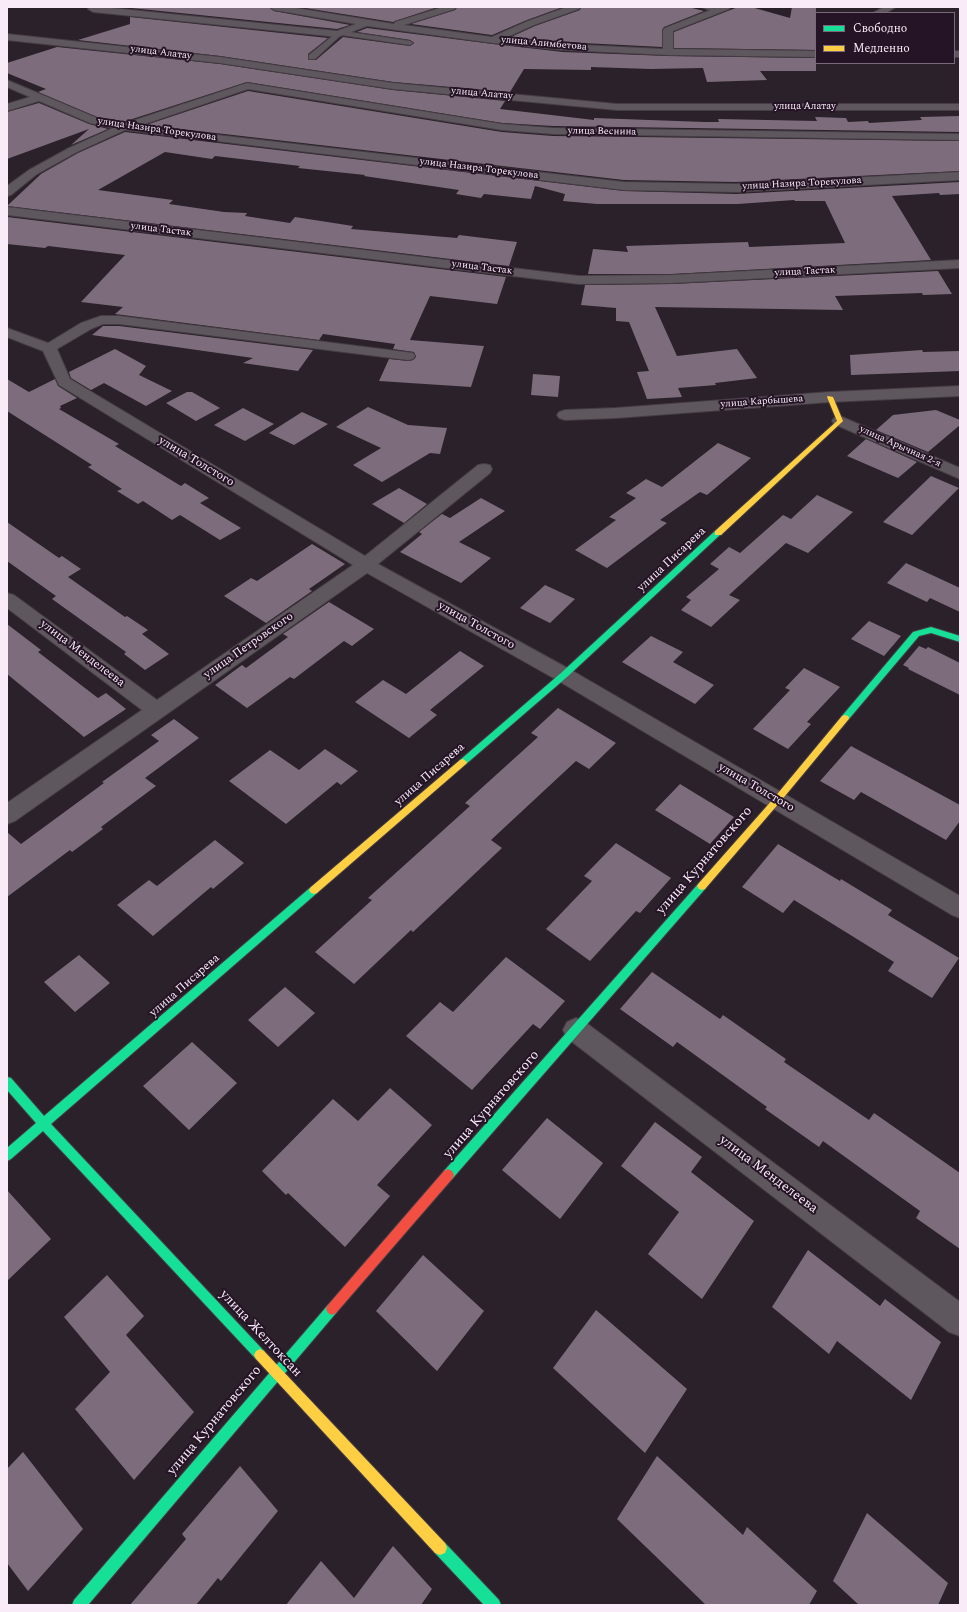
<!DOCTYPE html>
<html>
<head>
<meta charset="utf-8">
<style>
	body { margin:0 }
	#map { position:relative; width:967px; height:1612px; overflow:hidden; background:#2b212a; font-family:Spectral,serif }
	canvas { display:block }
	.frame { position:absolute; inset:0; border:8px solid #f9ecf8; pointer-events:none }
	.legend { position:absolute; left:815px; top:12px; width:140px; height:52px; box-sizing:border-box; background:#251425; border:1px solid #7a6a79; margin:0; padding:5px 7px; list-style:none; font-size:12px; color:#f9ecf8 }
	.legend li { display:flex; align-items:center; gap:8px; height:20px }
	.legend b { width:20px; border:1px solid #7a6a79 }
</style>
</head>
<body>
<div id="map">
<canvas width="967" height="1612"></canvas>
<div class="frame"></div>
<ul class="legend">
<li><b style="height:5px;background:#16e098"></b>Свободно</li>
<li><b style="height:5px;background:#ffcf43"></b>Медленно</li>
</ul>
</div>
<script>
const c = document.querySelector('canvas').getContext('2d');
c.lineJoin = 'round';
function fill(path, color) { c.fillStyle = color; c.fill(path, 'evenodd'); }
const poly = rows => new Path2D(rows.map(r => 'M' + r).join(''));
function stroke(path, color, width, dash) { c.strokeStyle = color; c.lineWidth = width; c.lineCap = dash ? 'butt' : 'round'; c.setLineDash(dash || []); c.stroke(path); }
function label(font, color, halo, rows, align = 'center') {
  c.font = font + ' Spectral,serif'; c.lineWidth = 4; c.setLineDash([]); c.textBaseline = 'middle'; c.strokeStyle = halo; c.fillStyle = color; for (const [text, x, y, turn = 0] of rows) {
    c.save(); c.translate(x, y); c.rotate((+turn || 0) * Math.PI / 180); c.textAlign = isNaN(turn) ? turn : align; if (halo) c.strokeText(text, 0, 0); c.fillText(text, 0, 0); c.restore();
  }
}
fill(poly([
	[131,7,269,7,274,11,350,25,337,29,131,8],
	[299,7,438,7,395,21,393,22],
	[457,7,563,7,527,20,492,35,411,24,455,10],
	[581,7,688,7,704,11,664,27,662,30,662,47,563,42,511,37,535,26,580,10],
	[738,7,751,7,790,18,792,7,816,7,816,50,674,48,674,32],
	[130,17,328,38,308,54,308,59,309,60,316,60,343,37,410,46,414,43,410,40,357,32,367,28,493,44,563,52,668,56,816,58,816,71,760,71,767,80,707,82,703,68,651,69,591,67,591,70,524,69,510,92,393,82,220,56,78,40,130,24],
	[57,47,220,64,393,90,505,101,500,109,594,120,594,118,705,122,719,122,718,119,817,121,815,117,846,118,848,122,868,121,869,123,922,120,920,117,960,116,960,132,553,126,502,123,247,82,123,122,97,117,38,92,46,89,7,73,7,63],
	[248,91,502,132,553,136,960,141,960,171,736,182,624,180,146,125],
	[39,103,89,124,108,129,71,145,89,129,7,159,7,112],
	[125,132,624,191,736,194,960,182,960,194,940,195,939,193,892,196,931,260,672,274,588,274,593,249,628,252,626,246,748,242,749,247,845,243,825,201,795,201,794,200,738,204,597,204,563,201,565,194,535,186,531,199,484,194,481,198,456,194,459,190,364,176,365,175,298,168,300,166,215,156,212,159,165,152,98,190,173,200,169,204,224,212,247,213,245,216,290,223,295,217,353,226,351,229,457,238,459,235,517,242,509,266,7,206,41,174,78,153],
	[7,217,506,277,497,304,430,296,410,340,484,346,471,387,379,381,389,359,408,361,413,360,416,357,414,352,393,349,395,344,323,334,319,340,115,314,123,307,81,302,125,255,48,246,45,248,7,244],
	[938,271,952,294,923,295,922,293,835,296,843,310,655,307,677,356,737,349,757,378,715,383,716,385,678,388,682,397,647,399,637,372,649,371,629,322,616,321,616,308,581,305,585,285,672,284],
	[103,326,119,326,313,350,298,371,243,363,253,358,92,335],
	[115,349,146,366,139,375,172,391,146,406,104,383,91,390,71,378,69,372],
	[922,350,923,352,960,351,960,371,851,375,850,355],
	[533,374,560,376,558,397,531,395],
	[7,379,29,392,55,379,58,386,77,398,60,406,61,408,59,409,119,444,115,446,181,486,185,483,209,498,200,503,241,528,220,540,180,515,172,520,143,501,138,504,117,491,122,489,88,467,92,465,7,411],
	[187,392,192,392,220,408,196,421,166,403],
	[368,407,408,425,447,428,440,454,430,453,382,482,353,465,381,448,336,427],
	[243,408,274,424,245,441,214,425],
	[936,410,960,420,960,425,928,452,876,430,893,415],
	[302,412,328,424,294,445,269,433],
	[866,439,917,462,898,478,847,456],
	[718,443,751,458,707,495,700,492,660,520,667,523,607,568,575,550,616,520,609,517,636,498,626,493,646,479,662,487],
	[931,476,959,488,912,535,883,522],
	[399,488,427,504,404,523,372,504],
	[817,495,853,512,808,553,786,543,729,595,740,600,711,627,681,610,691,600,686,597,719,569,710,564,729,547,740,553,783,515,791,519],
	[481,498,505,511,459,542,491,558,461,583,400,552,422,534,419,532,442,514,450,518],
	[7,522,59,558,62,556,81,569,68,577,125,617,127,616,148,630,142,634,169,654,145,670,124,654,126,652,52,599,56,596,7,561],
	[312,544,345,564,309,589,312,591,266,623,224,596,251,578,257,581],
	[906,563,960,588,960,612,930,598,927,602,887,583],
	[545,585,575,599,550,623,520,608],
	[329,602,374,629,352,646,344,641,294,679,290,677,247,708,215,685,242,665,246,668,288,637,283,634],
	[869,621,901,636,884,656,851,639],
	[7,624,41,650,38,652,98,698,106,693,126,709,84,737,7,674],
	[651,636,683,652,673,662,714,685,695,704,622,662],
	[919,646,926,649,928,647,960,663,960,695,908,669,909,668,903,665],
	[460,651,484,666,430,710,437,715,409,738,355,702,383,680,406,694],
	[804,668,840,687,807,722,811,724,788,749,753,729,790,690,785,688],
	[558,708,616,743,589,769,576,761,491,840,502,848,413,932,411,930,354,984,315,952,372,900,368,898,470,806,465,803,538,737,531,733],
	[174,719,199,738,145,778,156,786,101,827,103,829,72,852,70,850,7,897,7,832,21,844,104,783,102,782,159,741,151,735],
	[851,746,960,805,960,821,946,840,861,792,854,800,820,781],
	[325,749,358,771,341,785,337,782,286,824,229,781,270,750,299,770],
	[680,784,734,817,710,844,655,810],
	[215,840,244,863,213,889,211,887,153,936,117,905,149,880,157,886],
	[616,843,671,878,640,913,636,911,590,961,546,929,592,881,584,876],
	[778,844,840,881,841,879,892,910,888,915,959,958,932,998,888,971,894,962,794,900,783,913,742,887],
	[79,955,110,983,75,1012,44,982],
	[506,957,565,1001,540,1029,533,1024,472,1090,406,1036,440,1002,453,1012],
	[652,972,720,1019,723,1015,786,1059,784,1062,869,1120,874,1113,960,1173,960,1249,916,1218,920,1211,823,1141,819,1147,765,1109,767,1107,677,1042,673,1047,620,1009],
	[285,987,315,1013,278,1047,248,1020],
	[192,1042,237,1083,189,1130,143,1086],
	[390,1088,432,1125,377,1185,390,1196,345,1247,288,1193,286,1195,262,1171,333,1099,358,1121],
	[547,1118,603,1163,560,1219,502,1170],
	[655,1122,702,1157,691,1172,754,1221,702,1299,648,1254,679,1212,621,1166],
	[7,1190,51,1239,7,1281],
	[808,1250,880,1306,885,1299,941,1342,911,1400,837,1341,829,1354,772,1307],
	[423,1255,484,1311,437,1371,376,1311],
	[107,1275,144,1316,126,1335,194,1412,134,1480,75,1409,110,1372,64,1317],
	[596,1310,687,1389,645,1453,553,1368],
	[23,1452,83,1529,28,1591,7,1563,7,1469],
	[657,1456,743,1535,747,1527,817,1591,809,1605,706,1605,617,1519],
	[240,1466,278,1511,221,1581,218,1578,196,1605,130,1605,186,1539,182,1534],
	[867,1513,948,1583,938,1605,859,1605,833,1581],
	[393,1546,432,1589,421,1605,286,1605,321,1561,354,1598]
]), '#7d6d7c');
const lane = poly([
	[701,7,711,7,720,11,717,13,701,7],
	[343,31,410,41,413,43,410,45,341,35,315,59,309,59,309,55,336,33,343,31]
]);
const street = poly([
	[90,7,102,7,337,31,356,24,274,10,270,7,290,7,394,24,395,22,443,7,456,7,455,9,404,25,492,37,528,21,567,7,580,7,579,9,534,25,505,38,563,44,663,49,663,30,665,28,718,7,730,7,729,9,673,31,673,49,816,51,816,57,668,55,563,50,493,43,367,26,338,37,93,12,88,9,90,7],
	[884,7,896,7,886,13,873,13,884,7],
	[7,34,220,57,393,83,617,104,960,104,960,110,617,110,393,89,220,63,7,40,7,34],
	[954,51,960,51,960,57,954,57,954,51],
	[7,80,97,118,123,124,247,83,502,124,553,128,960,134,960,140,553,134,502,130,248,89,139,126,624,182,736,184,960,172,960,180,736,192,624,190,125,130,77,152,37,174,11,195,7,196,7,186,29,170,69,148,113,128,90,123,39,101,7,111,7,104,30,97,7,87,7,80],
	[7,207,579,276,672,275,960,260,960,268,672,283,579,284,7,215,7,207],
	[101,316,119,316,413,353,415,356,413,359,408,360,119,324,103,324,91,329,57,349,70,379,365,556,478,465,484,464,490,465,492,469,490,473,378,564,571,670,960,896,960,918,952,915,557,680,367,573,15,821,7,824,7,803,142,710,7,608,7,593,14,595,157,700,353,565,59,385,43,351,7,337,7,328,48,343,81,323,101,316],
	[960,386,960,396,830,402,616,418,565,420,559,418,557,415,559,412,565,410,616,408,830,392,960,386],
	[840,416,960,468,960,479,834,424,832,421,834,418,840,416],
	[576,1018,585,1022,960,1302,960,1336,949,1332,567,1038,563,1030,567,1022,576,1018]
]);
const fast = poly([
	[715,531,721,531,722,533,567,677,466,764,460,764,459,762,460,760,561,673,715,531],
	[931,627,960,636,960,642,931,633,919,636,848,720,842,720,841,718,842,716,913,632,931,627],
	[702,882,705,883,707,886,705,889,452,1179,448,1181,444,1179,442,1175,444,1171,699,883,702,882],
	[314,886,317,887,319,890,317,893,51,1124,264,1351,266,1355,264,1359,260,1361,256,1359,43,1131,11,1159,7,1161,7,1148,36,1123,7,1090,7,1077,11,1078,44,1116,311,887,314,886],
	[332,1303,336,1305,338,1309,336,1313,88,1605,72,1605,74,1600,328,1305,332,1303],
	[440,1541,445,1543,499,1600,501,1605,484,1605,435,1553,433,1548,435,1543,440,1541]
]);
const slow = poly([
	[828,396,833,397,843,421,842,422,721,535,715,535,715,531,837,421,827,397,828,396],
	[845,715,848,716,849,718,848,720,780,802,705,889,702,890,699,889,697,886,699,883,774,798,842,716,845,715],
	[463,759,467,762,466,764,317,893,314,894,311,893,309,890,311,887,460,760,463,759],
	[260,1349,264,1351,445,1543,447,1548,445,1553,440,1555,435,1553,256,1359,254,1355,256,1351,260,1349]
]);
const jam = poly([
	[448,1169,452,1171,454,1175,452,1179,336,1313,332,1315,328,1313,326,1309,328,1305,444,1171,448,1169]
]);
stroke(lane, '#453c44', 2);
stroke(street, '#453c44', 2);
stroke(fast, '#453c44', 2);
stroke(slow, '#453c44', 2);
stroke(jam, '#453c44', 2);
fill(lane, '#5f575e');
fill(street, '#5f575e');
fill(fast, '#16e098');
fill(slow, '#ffcf43');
fill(jam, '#f24e42');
label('10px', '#f9ecf8', '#251425', [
	["улица Алимбетова",544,44,5],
	["улица Алатау",161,53,7],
	["улица Алатау",482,94,5],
	["улица Алатау",805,107],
	["улица Назира Торекулова",157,130,8],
	["улица Веснина",602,132,1],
	["улица Назира Торекулова",479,169,7],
	["улица Назира Торекулова",802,184,-3],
	["улица Тастак",161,230,7],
	["улица Тастак",482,268,7],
	["улица Тастак",805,272,-3],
	["улица Карбышева",762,402,-4],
	["улица Арычная 2-я",900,447,24]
]);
label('12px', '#f9ecf8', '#251425', [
	["улица Толстого",196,462,31],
	["улица Писарева",672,560,-43],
	["улица Толстого",476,626,29],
	["улица Петровского",249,646,-35],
	["улица Менделеева",82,654,37],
	["улица Писарева",430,775,-41],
	["улица Толстого",756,788,30],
	["улица Писарева",185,986,-41]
]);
label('14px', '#f9ecf8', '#251425', [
	["улица Курнатовского",705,861,-49],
	["улица Курнатовского",492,1105,-49],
	["улица Менделеева",768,1175,37],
	["улица Желтоксан",260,1334,47],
	["улица Курнатовского",215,1421,-50]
]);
</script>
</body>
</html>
